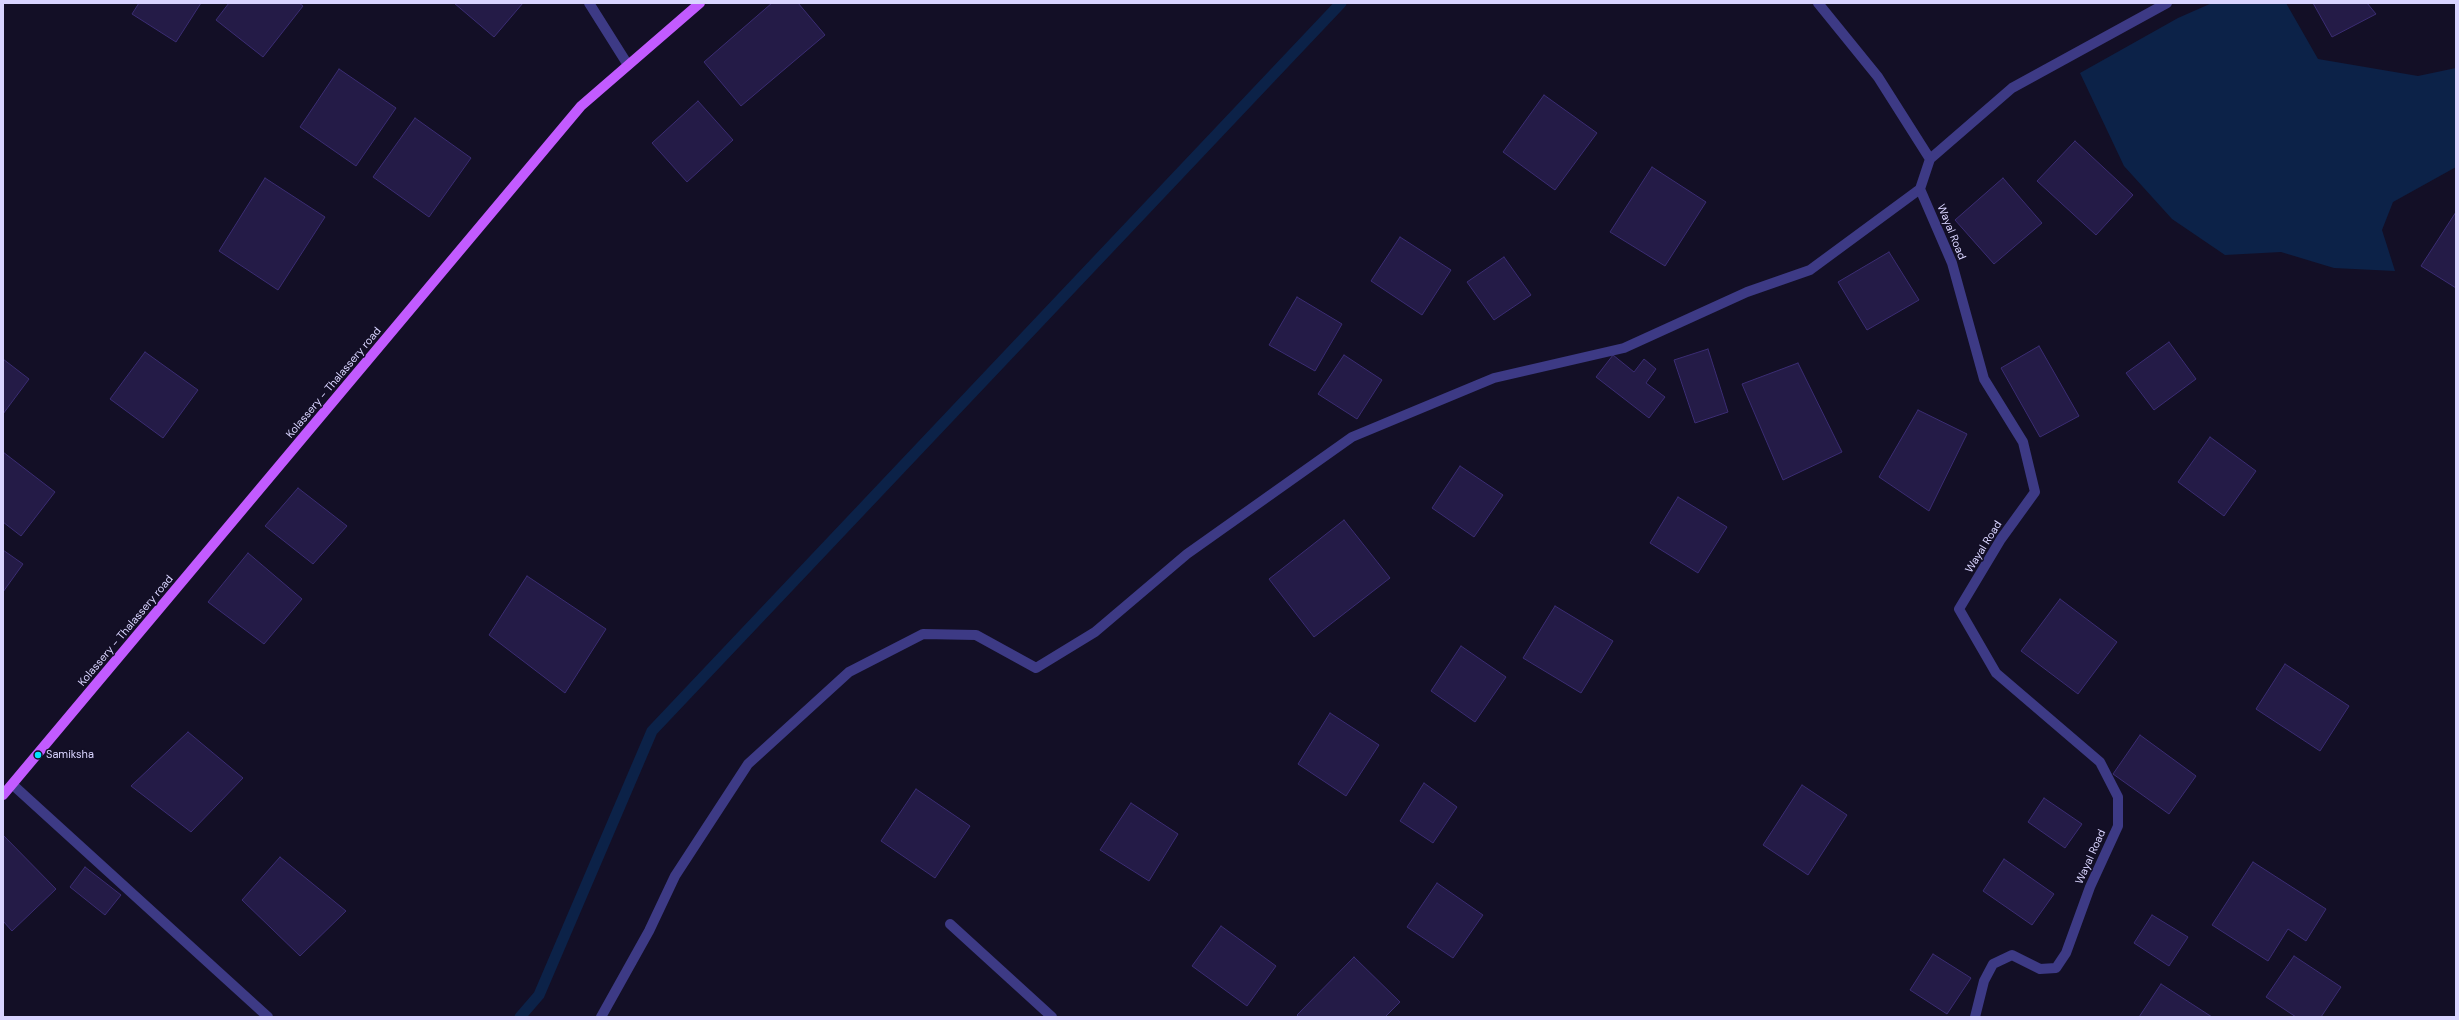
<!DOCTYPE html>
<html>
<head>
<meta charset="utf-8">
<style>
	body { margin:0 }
	#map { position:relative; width:2459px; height:1020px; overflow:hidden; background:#130f26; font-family:"DM Sans",sans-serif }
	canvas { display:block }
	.frame { position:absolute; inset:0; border:4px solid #d9d4ff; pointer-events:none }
</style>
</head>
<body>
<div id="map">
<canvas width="2459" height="1020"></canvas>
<div class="frame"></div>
</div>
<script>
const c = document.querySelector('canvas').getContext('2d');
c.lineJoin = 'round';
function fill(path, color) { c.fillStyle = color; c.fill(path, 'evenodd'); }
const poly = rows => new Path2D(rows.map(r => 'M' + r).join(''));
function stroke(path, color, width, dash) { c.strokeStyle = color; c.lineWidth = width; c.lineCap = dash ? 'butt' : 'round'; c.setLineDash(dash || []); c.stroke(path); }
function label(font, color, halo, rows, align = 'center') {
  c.font = font + ' "DM Sans",sans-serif'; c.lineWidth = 3; c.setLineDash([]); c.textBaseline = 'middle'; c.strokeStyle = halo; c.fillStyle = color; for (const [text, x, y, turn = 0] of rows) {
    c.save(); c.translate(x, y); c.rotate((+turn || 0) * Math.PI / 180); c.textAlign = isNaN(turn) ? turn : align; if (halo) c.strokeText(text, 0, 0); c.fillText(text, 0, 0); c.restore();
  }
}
fill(poly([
	[2212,3,2286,3,2318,59,2418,76,2456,68,2456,167,2393,202,2382,230,2395,271,2334,268,2281,252,2225,255,2172,219,2124,166,2080,73,2178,18]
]), '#0c2248');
stroke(poly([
	[520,1017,539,995,652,731,1341,3]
]), '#0c2248', 11);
const building = poly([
	[139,3,201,3,176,42,132,14,139,3],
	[229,3,299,3,303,6,263,57,216,20,229,3],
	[454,3,523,3,494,37,454,3],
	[772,3,798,3,825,35,741,106,704,62,772,3],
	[2313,3,2367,3,2376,14,2332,37,2313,3],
	[339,69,396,108,356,166,300,127,339,69],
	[1544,95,1597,133,1555,190,1503,152,1544,95],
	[698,101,733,140,687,182,652,143,698,101],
	[415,118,471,158,429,217,373,177,415,118],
	[2075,141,2133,195,2096,235,2037,181,2075,141],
	[1652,167,1706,202,1665,266,1610,232,1652,167],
	[265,178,325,217,278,290,219,251,265,178],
	[2003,178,2042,223,1994,264,1955,220,2003,178],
	[2456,212,2456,288,2421,266,2456,212],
	[1400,237,1451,270,1422,315,1371,281,1400,237],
	[1889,252,1919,300,1867,330,1838,282,1889,252],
	[1504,257,1531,295,1494,320,1467,282,1504,257],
	[1297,297,1342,324,1315,371,1269,345,1297,297],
	[2169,342,2196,379,2154,410,2126,373,2169,342],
	[2039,346,2079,416,2040,437,2001,368,2039,346],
	[1708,349,1728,412,1695,423,1674,360,1708,349],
	[145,352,198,390,163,438,110,399,145,352],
	[1344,355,1382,380,1357,419,1318,394,1344,355],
	[1613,355,1634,372,1644,359,1656,369,1646,383,1665,397,1649,418,1596,377,1613,355],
	[3,359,29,379,3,414,3,359],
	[1798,363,1842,452,1783,480,1742,384,1798,363],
	[1918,410,1967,434,1929,511,1879,477,1918,410],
	[2210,437,2256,471,2224,516,2178,482,2210,437],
	[3,452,55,492,21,536,3,522,3,452],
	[1460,466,1503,495,1474,537,1432,508,1460,466],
	[298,488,347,526,313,564,265,526,298,488],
	[1678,497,1727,527,1698,573,1650,543,1678,497],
	[1344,520,1390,578,1314,637,1269,579,1344,520],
	[3,550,23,564,3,592,3,550],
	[248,553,302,599,264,644,208,602,248,553],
	[527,576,606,629,565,693,489,635,527,576],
	[2060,599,2117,642,2078,694,2021,651,2060,599],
	[1555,606,1613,641,1581,693,1523,658,1555,606],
	[1461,646,1506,677,1475,722,1431,691,1461,646],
	[2285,664,2349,706,2320,751,2256,709,2285,664],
	[1330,713,1379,745,1346,796,1298,764,1330,713],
	[188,732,243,778,191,832,131,786,188,732],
	[2140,735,2196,776,2169,814,2113,774,2140,735],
	[1424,783,1457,807,1433,843,1400,821,1424,783],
	[1802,785,1847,815,1808,875,1763,845,1802,785],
	[916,789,970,826,935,878,881,841,916,789],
	[2044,798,2082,824,2065,848,2028,822,2044,798],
	[1131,803,1178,834,1149,881,1100,850,1131,803],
	[3,835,56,889,12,931,3,921,3,835],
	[280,857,346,911,300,956,242,900,280,857],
	[2004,859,2054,894,2032,925,1983,891,2004,859],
	[2253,862,2326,909,2306,941,2288,929,2268,961,2212,925,2253,862],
	[85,867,121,895,105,915,70,887,85,867],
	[1437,883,1483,915,1453,958,1407,927,1437,883],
	[2152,915,2188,937,2169,966,2134,943,2152,915],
	[1221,926,1276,966,1247,1006,1192,966,1221,926],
	[1933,954,1971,978,1947,1014,1910,990,1933,954],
	[2294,956,2341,987,2321,1017,2296,1017,2266,997,2294,956],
	[1354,957,1400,1002,1385,1017,1299,1017,1297,1015,1354,957],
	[2161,984,2212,1017,2139,1017,2161,984]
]);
fill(building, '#241b47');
stroke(building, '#3b2d73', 1);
stroke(poly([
	[589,3,628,65],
	[1818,3,1878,77,1930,159,1920,189,1952,263,1984,379,2023,442,2035,492,2001,539,1959,609,1996,673,2100,762,2118,797,2118,826,2090,887,2066,953,2056,968,2040,969,2012,955,1993,964,1984,981,1975,1017],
	[1930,159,2012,88,2167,3],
	[13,785,268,1017],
	[950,924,1052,1017],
	[601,1017,649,931,675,876,748,764,849,672,923,634,976,635,1036,668,1095,632,1187,554,1352,437,1494,378,1624,348,1747,292,1810,270,1920,189]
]), '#3d3a85', 10);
stroke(poly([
	[3,795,581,106,700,3]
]), '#c25bff', 10);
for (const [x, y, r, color] of [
	[38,755,4,"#00e5ff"]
]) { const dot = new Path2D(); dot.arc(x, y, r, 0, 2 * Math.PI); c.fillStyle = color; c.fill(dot); stroke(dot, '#130f26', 1.5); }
label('11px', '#d9d4ff', '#130f26', [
	["Wayal Road",1951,232,68],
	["Kolassery - Thalassery road",334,383,-50],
	["Wayal Road",1984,547,-58],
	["Kolassery - Thalassery road",126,631,-50],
	["Wayal Road",2091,857,-66]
]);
label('11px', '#d9d4ff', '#130f26', [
	["Samiksha",46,755]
], 'left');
</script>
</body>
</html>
